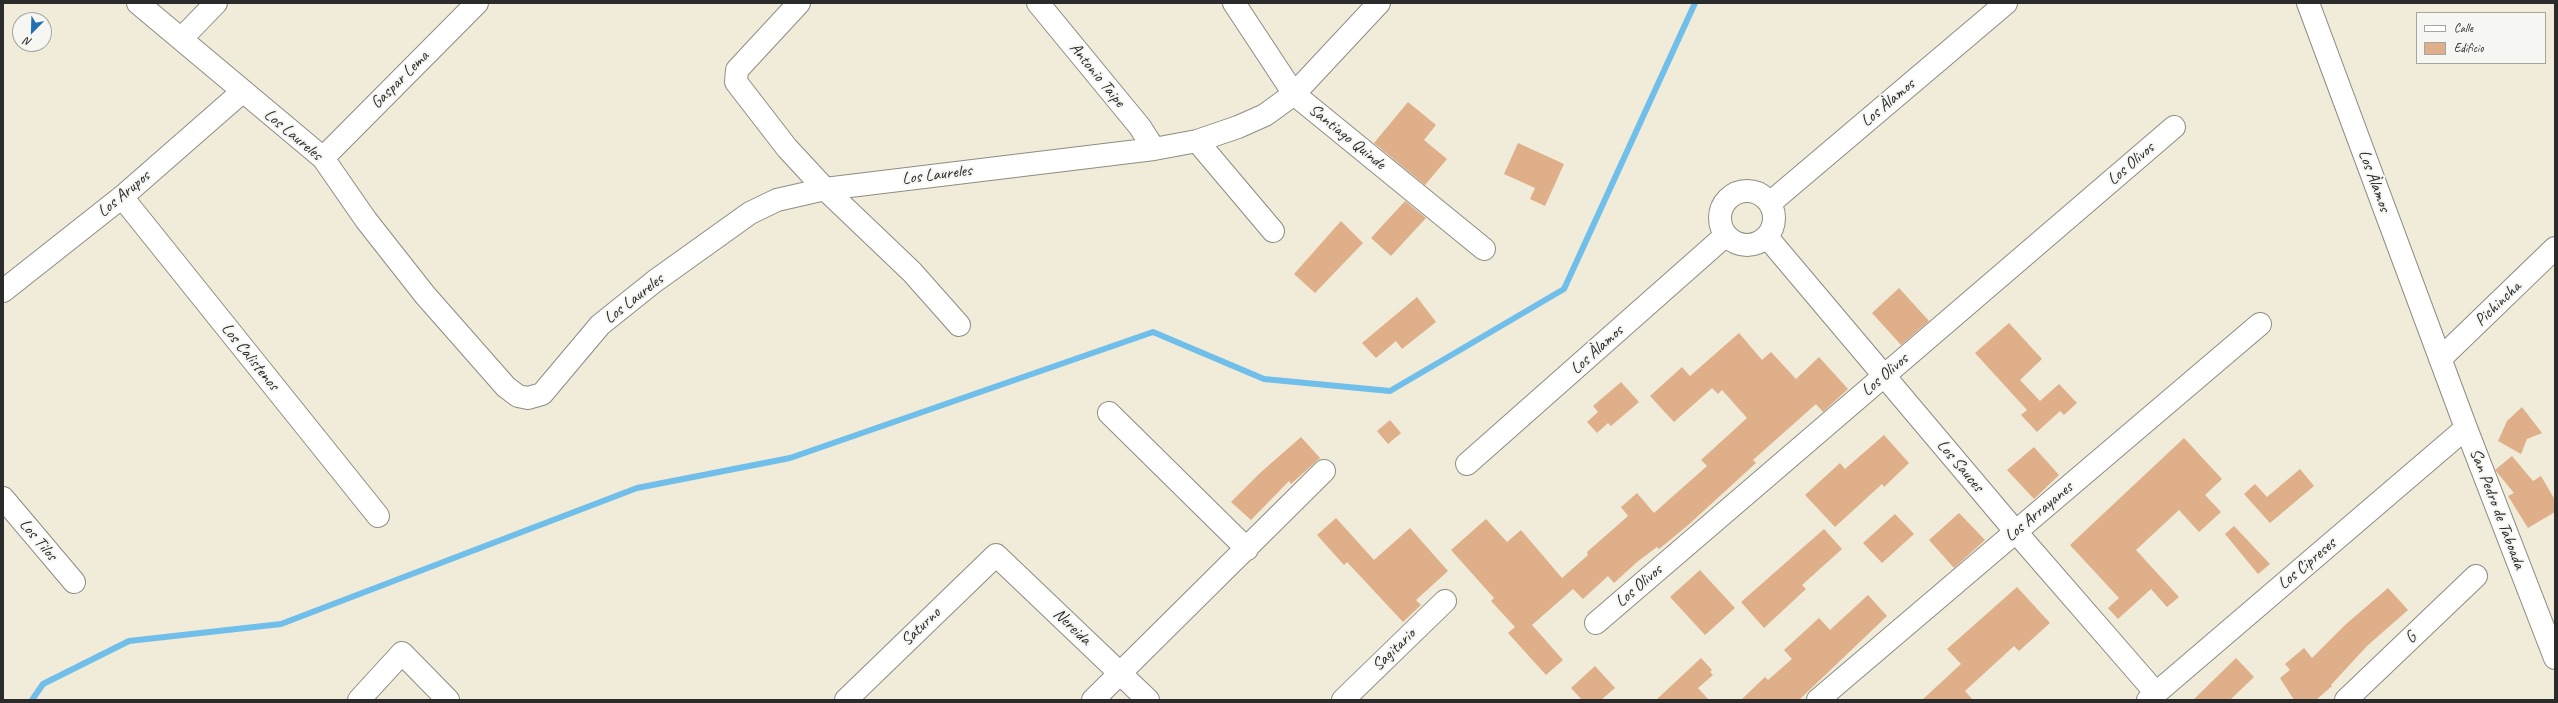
<!DOCTYPE html>
<html>
<head>
<meta charset="utf-8">
<style>
	body { margin:0 }
	#map { position:relative; width:2558px; height:703px; overflow:hidden; background:#f0ecd9; font-family:Caveat,sans-serif }
	canvas { display:block }
	.frame { position:absolute; inset:0; border:4px solid #2b2b2b; pointer-events:none }
	.legend { position:absolute; left:2416px; top:12px; width:130px; height:52px; box-sizing:border-box; background:#f6f6f2; border:1px solid #a5a5a2; margin:0; padding:5px 7px; list-style:none; font-size:12px; color:#2b2b2b }
	.legend li { display:flex; align-items:center; gap:8px; height:20px }
	.legend b { width:20px; border:1px solid #a5a5a2 }
	.north { position:absolute; left:12px; top:12px; width:40px; height:40px; box-sizing:border-box; background:#f6f6f2; border:1px solid #a5a5a2; border-radius:50%; rotate:203deg; font-size:11px; font-weight:700; line-height:16px; text-align:center; color:#2b2b2b }
	.north::after { content:''; display:block; margin:auto; width:14px; height:18px; background:#1f6fb2; clip-path:polygon(50% 0,100% 100%,50% 72%,0 100%) }
</style>
</head>
<body>
<div id="map">
<canvas width="2558" height="703"></canvas>
<div class="frame"></div>
<ul class="legend">
<li><b style="height:5px;background:#fff"></b>Calle</li>
<li><b style="height:11px;background:#deaf88"></b>Edificio</li>
</ul>
<div class="north">N</div>
</div>
<script>
const c = document.querySelector('canvas').getContext('2d');
c.lineJoin = 'round';
const poly = rows => new Path2D(rows.map(r => 'M' + r).join(''));
function stroke(path, color, width, dash) { c.strokeStyle = color; c.lineWidth = width; c.lineCap = dash ? 'butt' : 'round'; c.setLineDash(dash || []); c.stroke(path); }
function fill(path, color) { c.fillStyle = color; c.fill(path, 'evenodd'); }
function label(font, color, halo, rows, align = 'center') {
  c.font = font + ' Caveat,sans-serif'; c.lineWidth = 4; c.setLineDash([]); c.textBaseline = 'middle'; c.strokeStyle = halo; c.fillStyle = color; for (const [text, x, y, turn = 0] of rows) {
    c.save(); c.translate(x, y); c.rotate((+turn || 0) * Math.PI / 180); c.textAlign = isNaN(turn) ? turn : align; if (halo) c.strokeText(text, 0, 0); c.fillText(text, 0, 0); c.restore();
  }
}
stroke(poly([
	[32,700,43,684,129,641,281,624,637,488,790,458,1153,332,1264,379,1390,391,1564,289,1695,3]
]), '#70beea', 6);
fill(poly([
	[1408,102,1436,125,1424,140,1447,159,1425,185,1374,143],
	[1518,143,1564,164,1545,206,1530,199,1535,188,1504,174],
	[1405,201,1426,218,1391,256,1371,238],
	[1341,221,1363,243,1315,293,1294,274],
	[1899,288,1929,321,1901,345,1872,313],
	[1417,297,1436,322,1402,349,1396,341,1376,358,1362,343],
	[2009,323,2042,359,2020,380,2040,401,2059,384,2077,403,2064,415,2060,411,2037,432,2021,415,2027,410,1975,353],
	[1739,333,1762,360,1771,352,1796,379,1819,357,1848,389,1823,412,1816,404,1753,460,1756,463,1687,526,1659,549,1657,547,1637,562,1614,583,1608,576,1583,599,1573,589,1532,625,1563,660,1546,675,1508,633,1515,627,1491,601,1494,598,1451,550,1486,519,1507,542,1521,530,1562,578,1588,555,1587,552,1628,516,1621,507,1637,493,1654,513,1707,466,1701,460,1747,418,1722,390,1718,394,1712,388,1674,422,1650,396,1682,367,1690,376],
	[1621,382,1639,402,1611,426,1608,423,1597,433,1587,422,1598,412,1593,406],
	[2522,407,2542,433,2527,439,2521,454,2498,441,2507,421],
	[1390,420,1401,433,1388,444,1377,431],
	[1884,435,1909,463,1884,487,1882,484,1835,527,1805,495,1840,463,1845,469],
	[1301,437,1320,458,1291,484,1289,481,1251,520,1231,502,1260,473],
	[2184,438,2222,479,2205,495,2221,512,2199,532,2179,510,2136,550,2179,597,2167,607,2151,589,2118,619,2108,608,2119,598,2070,545],
	[2034,447,2059,475,2034,499,2007,470],
	[2512,456,2533,481,2541,476,2555,500,2555,512,2528,528,2508,496,2514,493,2495,470],
	[2300,469,2314,486,2270,523,2244,494,2255,484,2267,497],
	[1959,513,1985,540,1954,568,1929,540],
	[1895,514,1914,534,1882,563,1863,543],
	[1336,518,1374,560,1410,528,1448,571,1416,600,1421,605,1403,622,1347,562,1344,565,1317,535],
	[2234,526,2270,564,2258,574,2225,534],
	[1824,529,1842,549,1802,585,1806,589,1764,628,1741,602],
	[1700,570,1735,608,1705,635,1670,597],
	[2017,587,2050,623,2019,651,2014,646,1965,691,1973,700,1922,700,1961,664,1947,649],
	[2388,588,2408,610,2367,646,2331,685,2332,686,2316,700,2294,700,2280,678,2290,670,2285,664,2304,648,2312,658,2345,625],
	[1868,595,1887,616,1799,700,1741,700,1765,677,1768,680,1792,659,1784,650,1819,618,1830,630],
	[1701,658,1712,670,1710,672,1713,675,1698,688,1709,700,1656,700],
	[2236,658,2254,677,2230,700,2193,700],
	[1595,666,1615,688,1601,700,1582,700,1571,688]
]), '#deaf88');
const minor = poly([
	[138,3,323,158,366,220,425,295,506,387,518,396,528,398,542,394,600,325,655,281,750,213,777,200,825,189,1154,149,1197,141,1238,127,1265,115,1294,94,1379,3],
	[799,3,737,70,736,82,787,148,825,189,912,272,959,325],
	[1038,3,1140,127,1154,149],
	[1234,3,1294,94,1484,249],
	[2308,3,2466,428,2555,658],
	[182,38,216,3],
	[1197,141,1273,231],
	[323,158,477,3],
	'1720 218a27 27 0 1 1 54 0a27 27 0 1 1-54 0Z',
	[122,197,378,516],
	[1770,203,2006,3],
	[1767,237,2016,532,2156,693],
	[3,291,122,197,242,92],
	[2440,359,2555,248],
	[1109,413,1247,549],
	[1467,464,1726,235],
	[3,498,74,582],
	[1596,623,2174,127],
	[359,700,402,653,448,700],
	[846,700,996,555,1148,700],
	[1093,700,1324,471],
	[1343,700,1445,601],
	[1818,700,2260,324],
	[2148,700,2466,428],
	[2346,700,2476,576]
]);
stroke(minor, '#8e8c82', 24);
stroke(minor, '#fff', 22);
label('17px', '#2b2b2b', '#f6f6f2', [
	["Antonio Taipe",1097,75,51],
	["Gaspar Lema",400,80,-45],
	["Los Àlamos",1888,103,-40],
	["Los Laureles",293,135,40],
	["Santiago Quinde",1347,137,39],
	["Los Olivos",2131,164,-41],
	["Los Laureles",937,175,-7],
	["Los Àlamos",2374,181,70],
	["Los Arupos",124,194,-40],
	["Los Laureles",634,299,-38],
	["Pichincha",2498,304,-44],
	["Los Àlamos",1597,350,-42],
	["Los Calistenos",250,357,51],
	["Los Olivos",1885,375,-41],
	["Los Sauces",1960,466,50],
	["San Pedro de Taboada",2497,509,69],
	["Los Arrayanes",2039,512,-40],
	["Los Tilos",38,540,50],
	["Los Cipreses",2307,564,-40],
	["Los Olivos",1639,586,-41],
	["Saturno",921,627,-44],
	["Nereida",1072,627,44],
	["G",2411,638,-44],
	["Sagitario",1394,650,-44]
]);
</script>
</body>
</html>
